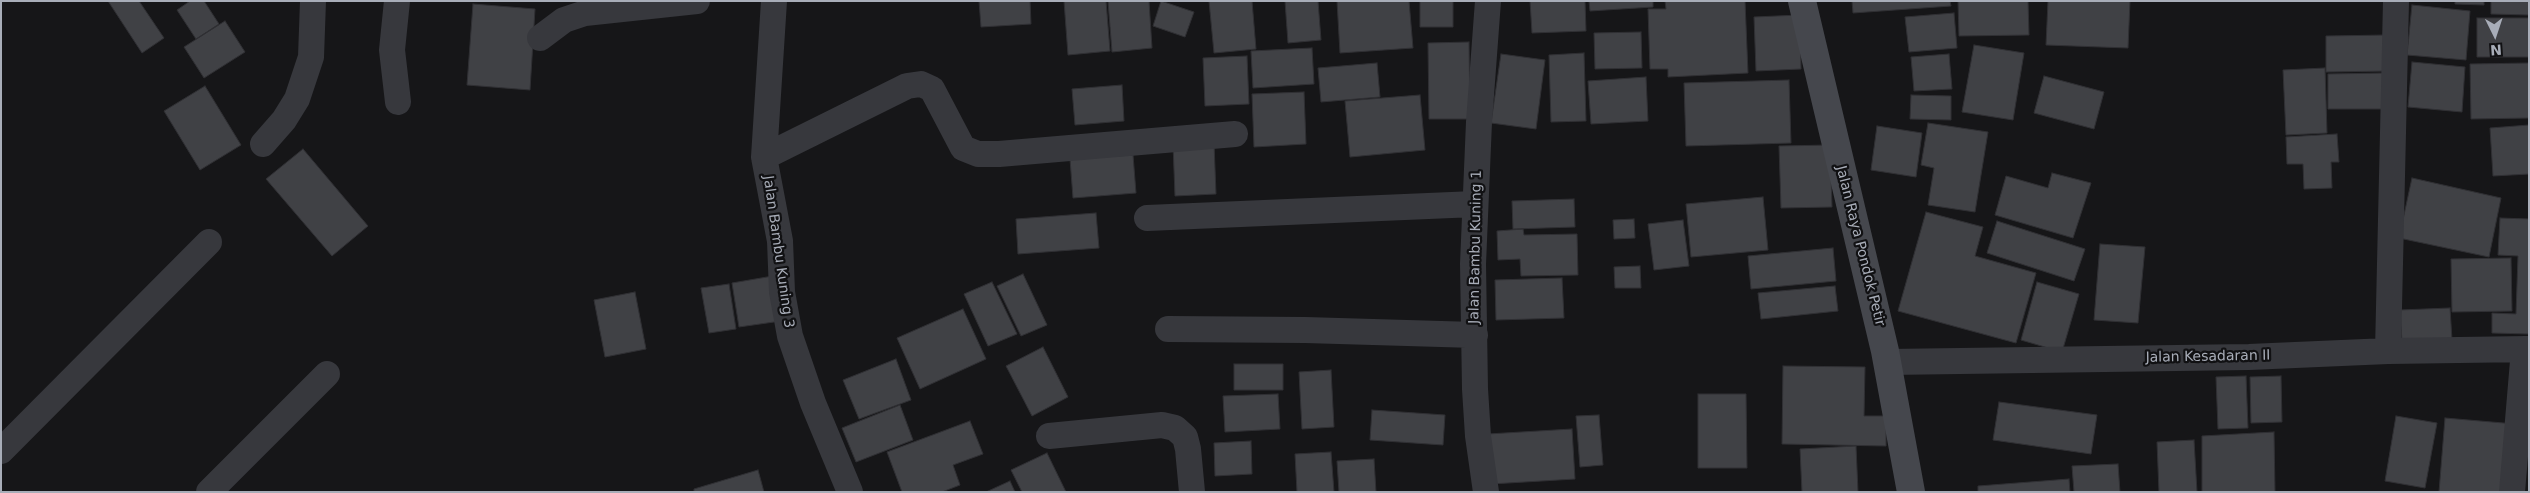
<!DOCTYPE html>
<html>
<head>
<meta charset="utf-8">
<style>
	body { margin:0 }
	#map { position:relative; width:2530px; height:493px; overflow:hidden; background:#161618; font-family:"DejaVu Sans",sans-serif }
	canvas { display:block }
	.frame { position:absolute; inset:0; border:2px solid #a8adb8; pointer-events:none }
	.north { position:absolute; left:2470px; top:10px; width:50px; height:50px; -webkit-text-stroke:4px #111113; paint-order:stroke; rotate:176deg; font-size:14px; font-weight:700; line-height:20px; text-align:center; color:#a8adb8 }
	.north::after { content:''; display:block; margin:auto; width:18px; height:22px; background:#a8adb8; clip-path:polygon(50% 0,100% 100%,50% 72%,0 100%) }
</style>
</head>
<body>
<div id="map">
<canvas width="2530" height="493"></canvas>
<div class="frame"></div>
<div class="north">N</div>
</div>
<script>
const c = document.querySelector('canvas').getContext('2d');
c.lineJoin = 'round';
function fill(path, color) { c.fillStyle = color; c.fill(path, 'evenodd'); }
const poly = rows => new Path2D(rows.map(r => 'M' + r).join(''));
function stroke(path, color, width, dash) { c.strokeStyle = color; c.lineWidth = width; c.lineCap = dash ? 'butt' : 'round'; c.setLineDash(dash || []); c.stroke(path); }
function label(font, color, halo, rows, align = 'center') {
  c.font = font + ' "DejaVu Sans",sans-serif'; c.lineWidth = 4.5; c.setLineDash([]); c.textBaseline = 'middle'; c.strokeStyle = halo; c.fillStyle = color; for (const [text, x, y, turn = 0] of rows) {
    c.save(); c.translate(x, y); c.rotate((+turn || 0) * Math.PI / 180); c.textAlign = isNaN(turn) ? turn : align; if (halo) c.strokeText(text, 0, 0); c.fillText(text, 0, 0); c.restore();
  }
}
const building = poly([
	[108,1,139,1,164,38,142,53,108,1],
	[190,1,204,1,219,24,196,39,177,10,190,1],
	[979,1,1030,1,1031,24,981,27,979,1],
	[1064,1,1106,1,1110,51,1068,55,1064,1],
	[1108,1,1149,1,1152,48,1112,52,1108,1],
	[1161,1,1194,12,1185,37,1153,26,1161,1],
	[1209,1,1252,1,1256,49,1214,53,1209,1],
	[1285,1,1318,1,1321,40,1288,43,1285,1],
	[1337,1,1409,1,1413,48,1340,53,1337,1],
	[1420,1,1453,1,1453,27,1420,27,1420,1],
	[1530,1,1585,1,1586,31,1532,33,1530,1],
	[1589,1,1653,1,1653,7,1590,11,1589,1],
	[1665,1,1745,1,1748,73,1668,77,1668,69,1650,69,1648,9,1666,9,1665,1],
	[1852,1,1950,1,1951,6,1853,13,1852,1],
	[1958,1,2028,1,2029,35,1959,36,1958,1],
	[2048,1,2130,1,2128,48,2046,45,2048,1],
	[2455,1,2484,1,2484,5,2455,4,2455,1],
	[2491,1,2529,1,2529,15,2491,14,2491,1],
	[473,4,535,9,530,90,467,85,473,4],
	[2412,5,2470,11,2466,60,2407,55,2412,5],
	[1954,13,1957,48,1909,52,1905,17,1954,13],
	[1800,15,1801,69,1756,71,1754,17,1800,15],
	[2477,18,2529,18,2529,57,2477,57,2477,18],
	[225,21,245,52,204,78,184,47,225,21],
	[1641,32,1642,68,1595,69,1594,33,1641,32],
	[2387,35,2388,71,2326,72,2326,36,2387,35],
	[1469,42,1470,119,1429,119,1428,43,1469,42],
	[1974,45,2024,53,2013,120,1962,112,1974,45],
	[1312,48,1314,84,1253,88,1251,51,1312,48],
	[1584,53,1586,121,1551,122,1549,55,1584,53],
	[1501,54,1545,60,1536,129,1491,123,1501,54],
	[1949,54,1952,89,1914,91,1911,57,1949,54],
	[1247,56,1249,104,1205,106,1203,58,1247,56],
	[2412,62,2465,67,2462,112,2408,107,2412,62],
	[1377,63,1380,97,1321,102,1318,68,1377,63],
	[2529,63,2529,118,2471,119,2470,64,2529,63],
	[2325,68,2327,133,2286,135,2283,70,2325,68],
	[2387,73,2387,109,2328,109,2328,74,2387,73],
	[2044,76,2104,92,2094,129,2034,113,2044,76],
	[1646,77,1648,121,1591,124,1588,81,1646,77],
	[1789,80,1791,143,1686,146,1684,83,1789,80],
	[1122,85,1124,121,1075,125,1072,89,1122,85],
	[205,86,241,145,200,170,164,111,205,86],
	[1304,92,1306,144,1254,147,1252,94,1304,92],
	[1420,95,1425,150,1350,157,1345,101,1420,95],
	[1911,95,1951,96,1951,120,1910,119,1911,95],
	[1928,123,1988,132,1975,212,1928,205,1934,168,1921,165,1928,123],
	[2529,125,2529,174,2493,176,2490,128,2529,125],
	[1877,126,1922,133,1916,177,1871,170,1877,126],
	[2337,134,2339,162,2331,162,2332,188,2304,189,2303,164,2287,164,2286,137,2337,134],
	[1214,143,1216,194,1175,196,1173,144,1214,143],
	[1830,145,1832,207,1781,208,1779,146,1830,145],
	[303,149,368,226,332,256,266,179,303,149],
	[1133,155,1136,193,1073,198,1070,159,1133,155],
	[2052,173,2091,183,2073,238,1995,215,2006,176,2048,188,2052,173],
	[2412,178,2501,198,2489,257,2399,238,2412,178],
	[1763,197,1768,250,1691,257,1686,204,1763,197],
	[1574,199,1575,227,1513,229,1512,201,1574,199],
	[1926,212,1983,227,1975,256,2036,273,2016,343,1898,311,1926,212],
	[1096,213,1099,248,1018,254,1016,219,1096,213],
	[2500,218,2529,219,2529,334,2492,333,2492,313,2516,314,2518,256,2498,255,2500,218],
	[1634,219,1635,238,1614,239,1613,220,1634,219],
	[1683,220,1689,266,1654,270,1648,224,1683,220],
	[1997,221,2085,249,2074,281,1987,253,1997,221],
	[1523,229,1524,235,1577,234,1578,275,1521,276,1520,259,1498,260,1497,231,1523,229],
	[2100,244,2145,247,2138,323,2094,320,2100,244],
	[1833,248,1836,281,1751,289,1748,256,1833,248],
	[2511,258,2512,311,2452,312,2451,259,2511,258],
	[1640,266,1641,288,1615,288,1614,267,1640,266],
	[1023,274,1047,325,1021,336,997,286,1023,274],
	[773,276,781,321,739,327,732,283,773,276],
	[1562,278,1564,318,1496,320,1495,280,1562,278],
	[992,282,1017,334,988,346,964,294,992,282],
	[2037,282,2079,294,2062,352,2021,340,2037,282],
	[729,284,736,329,709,333,701,288,729,284],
	[1835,286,1838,311,1761,319,1758,293,1835,286],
	[635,292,646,349,605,357,594,300,635,292],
	[2450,308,2452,340,2402,342,2400,310,2450,308],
	[963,309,986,359,920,389,897,338,963,309],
	[1043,347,1068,397,1032,416,1006,366,1043,347],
	[896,359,911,400,859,419,843,380,896,359],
	[1234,364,1283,364,1283,390,1234,390,1234,364],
	[1783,366,1865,367,1864,416,1886,416,1886,446,1782,444,1783,366],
	[1331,370,1334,427,1302,429,1299,372,1331,370],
	[2246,376,2248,428,2218,429,2216,377,2246,376],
	[2281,376,2282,422,2251,423,2250,377,2281,376],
	[1278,394,1280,429,1225,432,1223,396,1278,394],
	[1698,394,1746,394,1747,468,1698,468,1698,394],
	[1999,402,2097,415,2091,454,1993,440,1999,402],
	[900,405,913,440,856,462,842,428,900,405],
	[1372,410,1445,415,1443,445,1370,440,1372,410],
	[1599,415,1603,465,1580,467,1576,416,1599,415],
	[2396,416,2437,423,2425,488,2385,481,2396,416],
	[2445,418,2515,424,2509,492,2439,492,2445,418],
	[970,421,983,454,953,465,960,485,942,492,902,492,887,452,970,421],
	[1572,429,1575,479,1491,484,1488,434,1572,429],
	[2274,432,2275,492,2202,492,2202,436,2274,432],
	[2194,440,2197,492,2159,492,2157,442,2194,440],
	[1251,441,1252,474,1215,476,1214,443,1251,441],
	[1856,446,1858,492,1802,492,1800,449,1856,446],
	[1331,452,1334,492,1297,492,1295,454,1331,452],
	[1047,453,1066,492,1022,492,1011,470,1047,453],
	[1374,459,1376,492,1339,492,1337,461,1374,459],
	[2118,464,2120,492,2074,492,2072,466,2118,464],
	[758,470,764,492,694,492,694,489,758,470],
	[2069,479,2070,492,1978,492,1978,486,2069,479],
	[1010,481,1015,492,986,492,1010,481]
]);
fill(building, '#404145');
stroke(building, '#303034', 1);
stroke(poly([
	[397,1,392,50,398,102],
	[774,1,764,157,780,241,782,292,790,336,813,403,850,492],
	[540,38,564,20,585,13,697,1],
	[263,144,284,120,297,99,311,57,313,1],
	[764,157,907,86,921,84,932,89,963,148,978,154,999,154,1235,134],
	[1147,218,1475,204],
	[1168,329,1305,330,1475,335],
	[2388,351,2396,1],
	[1888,362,2249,357,2388,351,2529,349],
	[1049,436,1162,425,1175,428,1185,437,1188,449,1192,492],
	[1,451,209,242],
	[209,492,327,374],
	[1486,492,1478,436,1475,389,1473,264,1479,122,1488,1],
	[2512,492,2524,349]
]), '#37383d', 26);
stroke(poly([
	[1802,1,1885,351,1911,492]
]), '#45474d', 28);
label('14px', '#a8adb8', '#111113', [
	["Jalan Raya Pondok Petir",1860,246,76],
	["Jalan Bambu Kuning 1",1476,247,-89],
	["Jalan Bambu Kuning 3",778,252,82],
	["Jalan Kesadaran II",2208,357,-1]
]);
</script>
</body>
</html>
